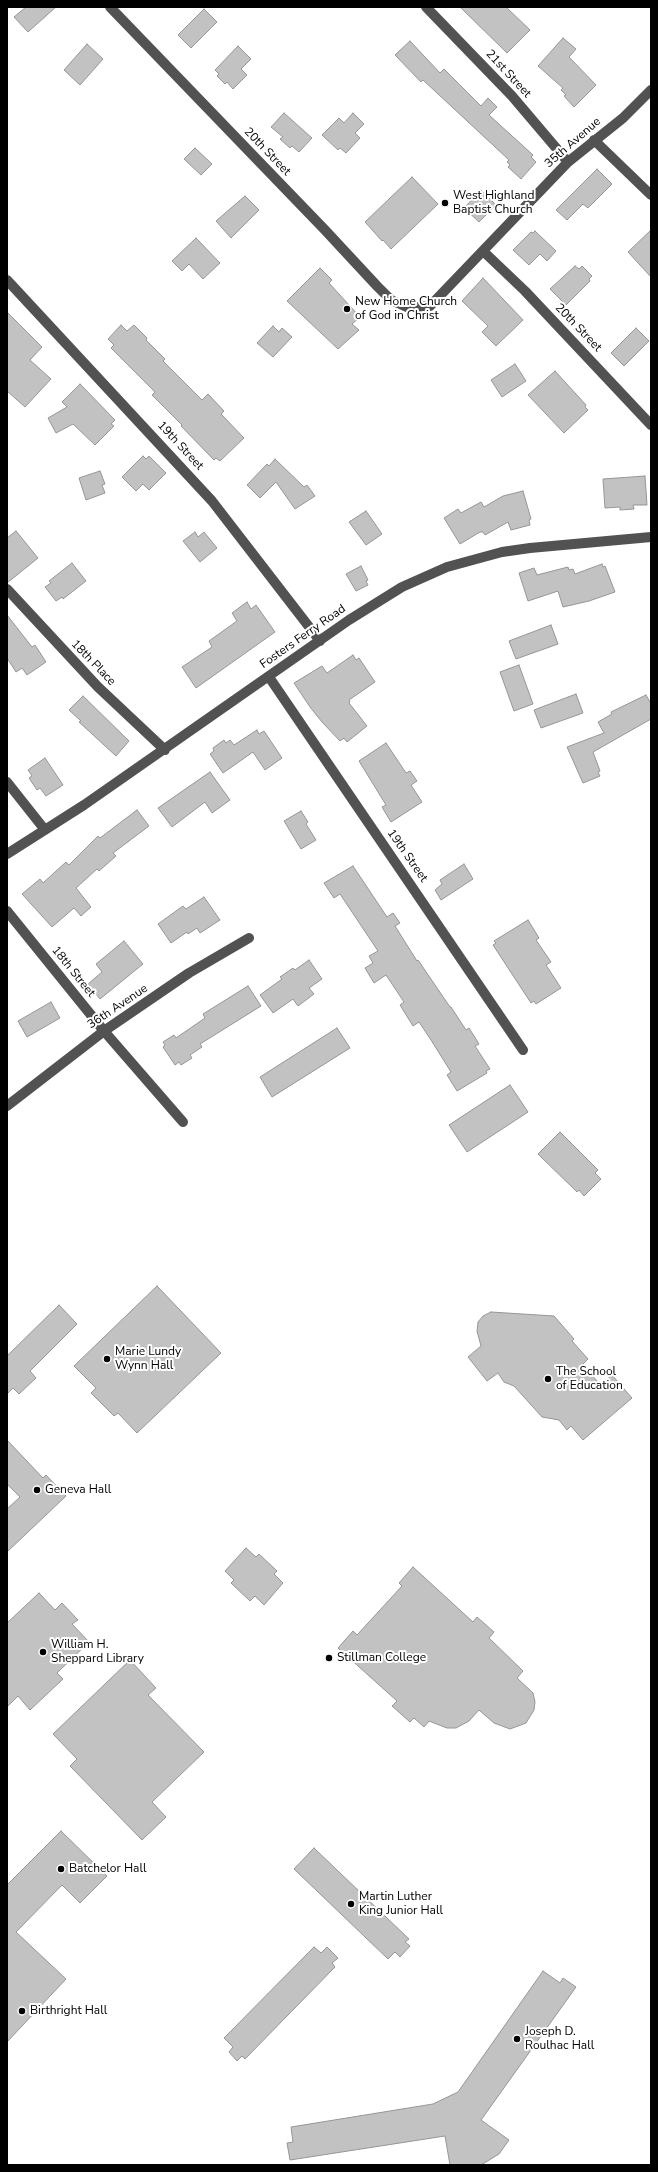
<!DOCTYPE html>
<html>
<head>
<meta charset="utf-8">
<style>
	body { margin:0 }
	#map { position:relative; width:658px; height:2172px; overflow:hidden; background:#fff; font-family:"Nunito Sans",sans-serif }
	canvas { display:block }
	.frame { position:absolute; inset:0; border:8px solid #000; pointer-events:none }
</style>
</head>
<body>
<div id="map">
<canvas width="658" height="2172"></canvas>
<div class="frame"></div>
</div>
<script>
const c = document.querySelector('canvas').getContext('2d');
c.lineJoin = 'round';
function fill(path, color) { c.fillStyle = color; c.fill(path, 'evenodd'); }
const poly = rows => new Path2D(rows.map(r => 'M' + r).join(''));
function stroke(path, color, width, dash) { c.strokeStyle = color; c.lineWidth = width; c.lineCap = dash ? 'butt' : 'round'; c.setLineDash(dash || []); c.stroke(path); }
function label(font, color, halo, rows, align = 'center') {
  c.font = font + ' "Nunito Sans",sans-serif'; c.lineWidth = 4; c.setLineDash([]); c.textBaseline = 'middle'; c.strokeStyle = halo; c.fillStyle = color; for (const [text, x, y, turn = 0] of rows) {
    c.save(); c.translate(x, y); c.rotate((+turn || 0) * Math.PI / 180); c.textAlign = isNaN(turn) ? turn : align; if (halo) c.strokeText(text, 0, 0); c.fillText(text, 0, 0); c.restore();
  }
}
const building = poly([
	[26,7,56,7,28,32,14,17,26,7],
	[460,7,506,7,530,30,507,53,460,7],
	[204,9,217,22,191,48,178,35,204,9],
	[563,38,576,49,569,57,596,85,574,107,564,96,566,95,561,90,563,88,538,66,563,38],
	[410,41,440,73,444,69,481,106,488,98,497,107,489,115,533,155,531,157,536,162,521,179,508,167,510,165,507,162,509,160,423,80,421,82,395,55,410,41],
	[87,44,103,59,80,85,64,70,87,44],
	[238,46,251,59,241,69,247,75,233,89,227,82,225,84,217,76,219,74,215,70,238,46],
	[284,113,312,138,299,152,292,146,290,148,280,139,283,137,271,127,284,113],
	[353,113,364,124,355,133,360,138,346,153,340,148,338,150,322,135,339,118,344,123,353,113],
	[195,148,212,164,201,175,184,159,195,148],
	[597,169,612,184,588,208,583,204,567,220,556,210,597,169],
	[412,177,438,204,391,249,383,240,382,241,365,222,412,177],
	[481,190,496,205,479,222,464,208,481,190],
	[245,196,259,210,231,238,216,221,245,196],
	[651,230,651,277,628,252,651,230],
	[535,231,556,251,547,261,540,254,529,265,513,250,531,232,533,233,535,231],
	[196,238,220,263,203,279,189,264,182,271,172,261,196,238],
	[575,266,579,269,582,266,592,276,589,279,590,281,566,305,550,289,575,266],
	[320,268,332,280,329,283,360,317,352,324,359,330,338,349,287,301,320,268],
	[483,278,523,320,496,346,482,332,488,326,462,301,483,278],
	[7,312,42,347,30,360,51,379,25,407,7,391,7,312],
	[121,325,127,331,134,325,147,338,146,340,165,359,163,361,202,400,208,394,224,411,221,414,244,438,220,461,216,458,214,460,181,426,182,425,152,395,155,392,111,348,114,345,108,339,121,325],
	[273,326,279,332,282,328,292,337,273,357,257,343,273,326],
	[636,328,649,341,624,366,611,353,636,328],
	[515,364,526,381,502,397,491,380,515,364],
	[555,371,586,405,585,407,588,410,564,433,528,395,555,371],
	[80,384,115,420,111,424,114,426,95,445,73,424,56,433,48,418,67,407,62,402,80,384],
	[143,456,146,459,149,456,166,473,149,490,143,484,136,491,122,477,143,456],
	[275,459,304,487,307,485,315,496,295,509,276,482,260,498,247,485,267,464,269,466,275,459],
	[100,471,105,484,102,485,105,493,86,500,79,478,100,471],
	[645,476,647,505,633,505,634,509,620,510,620,507,605,508,603,479,645,476],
	[523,491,531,519,529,520,530,525,511,530,508,522,485,535,483,532,480,532,460,544,444,518,458,509,461,513,481,502,484,507,503,496,523,491],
	[366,511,382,534,366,545,349,522,366,511],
	[16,531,38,558,7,583,7,538,16,531],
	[195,532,198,537,204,532,217,548,200,562,183,541,195,532],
	[72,563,86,581,63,599,62,597,56,601,45,587,51,583,49,581,72,563],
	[602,564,603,567,605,566,615,592,589,601,563,607,558,591,528,601,519,573,534,568,537,575,568,567,569,570,573,569,575,574,602,564],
	[361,566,368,580,366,581,368,585,356,591,346,574,361,566],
	[247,602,251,609,256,605,275,632,196,688,182,667,212,647,209,641,237,621,232,613,247,602],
	[7,615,32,647,35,645,46,662,27,675,22,668,16,672,7,658,7,615],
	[551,625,558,644,516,659,509,641,551,625],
	[353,655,356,660,359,658,375,682,349,700,350,702,349,703,367,726,347,742,344,738,340,741,322,722,310,707,294,683,322,666,327,673,353,655],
	[519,665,533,704,514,711,500,672,519,665],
	[576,694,583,713,541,728,534,710,576,694],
	[646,695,651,704,651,719,593,752,600,771,598,772,600,776,583,783,567,747,604,733,598,722,612,714,611,712,646,695],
	[83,696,129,741,116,756,79,722,81,721,69,710,83,696],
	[257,730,259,734,264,731,282,758,265,770,253,752,223,773,210,754,214,751,213,748,224,740,226,743,230,740,234,745,257,730],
	[386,743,406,773,410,771,417,781,411,785,422,802,391,822,382,807,386,805,359,761,386,743],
	[45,758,63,785,46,796,40,788,37,790,29,778,32,776,28,770,45,758],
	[210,772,230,800,212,813,205,802,172,827,158,808,210,772],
	[137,810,149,826,113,853,116,856,99,871,97,869,76,888,91,907,81,916,74,908,52,927,22,894,40,879,43,883,66,862,69,865,98,836,100,838,137,810],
	[301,811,308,822,306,824,316,840,301,849,284,821,301,811],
	[464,864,473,879,441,900,435,890,442,884,440,880,464,864],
	[353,866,387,917,393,913,400,923,395,926,417,961,418,960,450,1007,451,1007,466,1030,469,1028,479,1044,475,1046,490,1069,486,1071,487,1073,457,1091,447,1075,451,1072,431,1040,419,1022,413,1026,400,1005,404,1002,386,975,374,983,365,968,373,963,369,956,378,951,340,894,334,898,324,883,353,866],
	[204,897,220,920,200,933,197,928,188,934,187,932,171,943,158,924,183,906,186,909,204,897],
	[528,920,539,938,536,940,551,962,546,965,561,988,536,1004,534,1001,531,1003,493,945,496,943,494,941,528,920],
	[124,941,143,964,100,999,88,984,102,972,96,964,124,941],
	[309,960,322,979,309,988,314,994,298,1006,293,999,273,1013,260,995,282,979,280,977,293,968,295,970,309,960],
	[248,986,261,1006,200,1044,202,1047,190,1055,192,1058,181,1065,179,1062,175,1065,163,1047,165,1045,163,1042,174,1035,176,1038,205,1018,203,1014,248,986],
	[51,1002,60,1018,27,1037,18,1021,51,1002],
	[337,1028,350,1048,272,1097,260,1077,337,1028],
	[510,1085,528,1112,467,1152,449,1125,510,1085],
	[560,1132,598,1170,595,1173,601,1179,584,1196,579,1190,577,1192,538,1154,560,1132],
	[157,1286,221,1353,137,1433,118,1413,114,1416,91,1393,96,1388,74,1366,157,1286],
	[59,1305,77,1324,30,1371,36,1378,19,1394,13,1388,7,1394,7,1356,59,1305],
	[491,1312,554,1316,574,1339,572,1341,588,1359,582,1365,601,1385,612,1375,632,1398,583,1440,571,1426,567,1430,559,1420,542,1417,514,1386,504,1382,498,1373,487,1381,468,1357,481,1346,477,1331,478,1322,483,1316,491,1312],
	[7,1440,43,1478,46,1475,66,1496,7,1552,7,1509,20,1497,7,1484,7,1440],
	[246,1548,256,1557,259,1554,277,1571,274,1574,283,1583,264,1605,255,1596,250,1601,231,1583,234,1580,225,1571,246,1548],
	[413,1567,473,1622,477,1617,494,1632,489,1638,523,1671,517,1678,533,1693,535,1702,534,1710,526,1723,510,1729,494,1723,479,1710,469,1721,456,1728,447,1728,429,1721,424,1727,414,1718,410,1722,392,1706,397,1701,338,1648,353,1631,357,1635,402,1586,399,1583,413,1567],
	[39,1593,55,1610,62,1603,78,1620,72,1624,89,1642,57,1673,63,1679,30,1710,18,1696,7,1707,7,1623,39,1593],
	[130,1660,156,1688,148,1695,204,1752,152,1802,166,1817,142,1840,70,1766,77,1759,53,1734,130,1660],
	[61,1831,107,1876,80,1903,62,1885,16,1932,66,1979,7,2042,7,1885,61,1831],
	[314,1848,409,1939,405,1942,410,1946,400,1957,395,1952,388,1959,294,1869,314,1848],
	[314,1947,321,1953,327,1947,338,1958,332,1963,335,1967,245,2059,242,2056,237,2061,229,2052,233,2047,224,2038,314,1947],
	[543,1971,560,1983,563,1978,576,1987,481,2120,509,2140,499,2154,481,2165,450,2165,445,2136,290,2160,287,2143,293,2142,291,2127,433,2104,458,2092,543,1971]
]);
fill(building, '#c2c2c2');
stroke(building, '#969696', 1);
stroke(poly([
	[110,7,325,230,377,286,391,300,409,308,430,306,568,162,623,118,651,90],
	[426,7,512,96,568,162],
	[594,140,651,195],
	[483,251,525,291,651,425],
	[7,280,212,501,320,641],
	[7,589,98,687,165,750],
	[269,677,523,1050],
	[7,782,45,830],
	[7,854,84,805,349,620,402,587,447,567,502,552,530,548,651,537],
	[7,911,104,1031,183,1122],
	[7,1106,104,1031,189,973,249,938]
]), '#525252', 10);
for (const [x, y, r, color] of [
	[445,203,4,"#000"],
	[347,309,4,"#000"],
	[107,1359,4,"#000"],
	[548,1379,4,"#000"],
	[37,1490,4,"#000"],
	[43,1652,4,"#000"],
	[329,1658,4,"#000"],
	[61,1869,4,"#000"],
	[351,1904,4,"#000"],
	[22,2011,4,"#000"],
	[517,2039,4,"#000"]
]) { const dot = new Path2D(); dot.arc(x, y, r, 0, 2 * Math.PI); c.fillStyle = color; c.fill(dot); stroke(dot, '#fff', 1.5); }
label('12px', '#000', '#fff', [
	["21st Street",508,74,47],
	["35th Avenue",573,143,-41],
	["20th Street",267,152,46],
	["20th Street",578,328,46],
	["19th Street",180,446,47],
	["Fosters Ferry Road",303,637,-35],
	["18th Place",93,663,46],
	["19th Street",407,856,55],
	["18th Street",73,972,51],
	["36th Avenue",118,1007,-34]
]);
label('12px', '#000', '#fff', [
	["West Highland",453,196],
	["Baptist Church",453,210],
	["New Home Church",355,302],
	["of God in Christ",355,316],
	["Marie Lundy",115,1352],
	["Wynn Hall",115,1366],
	["The School",556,1372],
	["of Education",556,1386],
	["Geneva Hall",45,1490],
	["William H.",51,1645],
	["Sheppard Library",51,1659],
	["Stillman College",337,1658],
	["Batchelor Hall",69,1869],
	["Martin Luther",359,1897],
	["King Junior Hall",359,1911],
	["Birthright Hall",30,2011],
	["Joseph D.",525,2032],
	["Roulhac Hall",525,2046]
], 'left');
</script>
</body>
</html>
